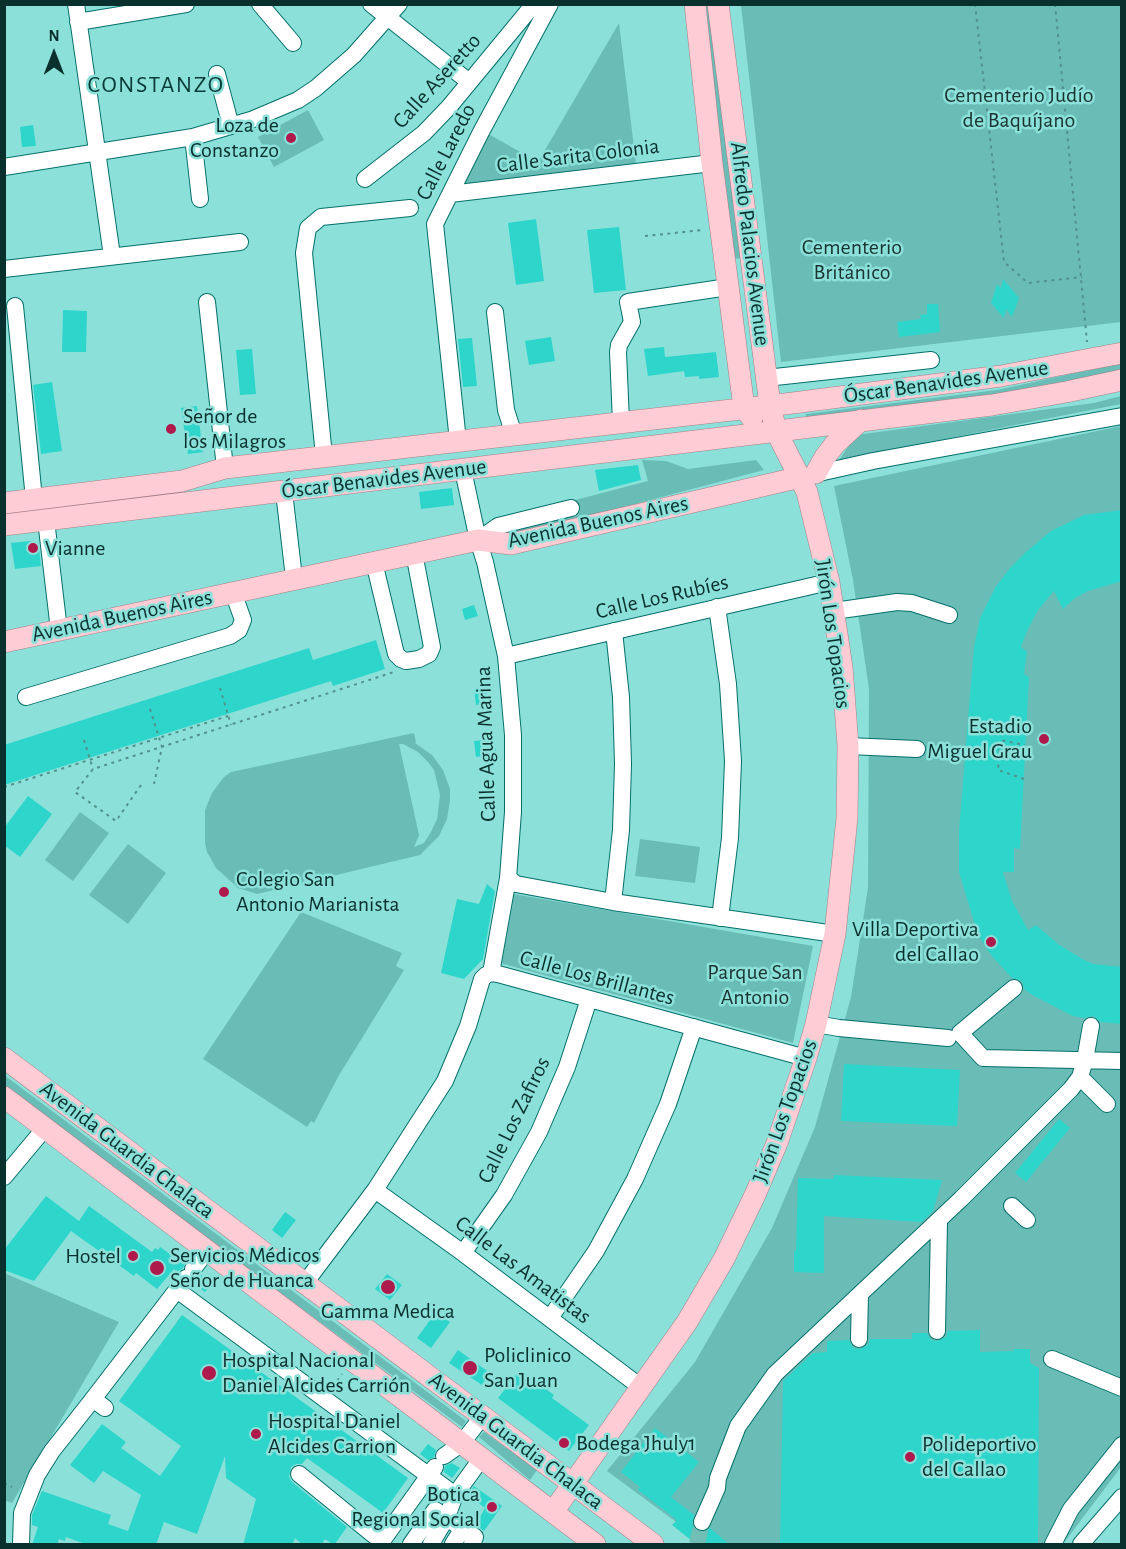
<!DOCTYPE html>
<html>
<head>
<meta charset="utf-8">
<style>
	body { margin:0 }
	#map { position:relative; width:1126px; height:1549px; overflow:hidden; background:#8be1d9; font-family:"Alegreya Sans",sans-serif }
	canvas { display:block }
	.frame { position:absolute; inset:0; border:6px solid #0a302e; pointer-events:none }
	.north { position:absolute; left:24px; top:24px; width:60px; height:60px; -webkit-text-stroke:4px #8be1d9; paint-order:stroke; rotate:0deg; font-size:16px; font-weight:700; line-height:24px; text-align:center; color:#0a302e }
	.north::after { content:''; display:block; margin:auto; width:21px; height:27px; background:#0a302e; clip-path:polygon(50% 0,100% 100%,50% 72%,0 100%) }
</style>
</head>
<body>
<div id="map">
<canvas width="1126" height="1549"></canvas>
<div class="frame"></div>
<div class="north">N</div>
</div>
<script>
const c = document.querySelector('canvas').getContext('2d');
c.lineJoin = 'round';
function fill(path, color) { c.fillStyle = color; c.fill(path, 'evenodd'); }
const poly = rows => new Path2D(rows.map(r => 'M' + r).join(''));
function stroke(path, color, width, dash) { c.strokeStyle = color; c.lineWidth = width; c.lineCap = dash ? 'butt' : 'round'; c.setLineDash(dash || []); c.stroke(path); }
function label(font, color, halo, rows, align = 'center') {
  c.font = font + ' "Alegreya Sans",sans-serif'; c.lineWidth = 5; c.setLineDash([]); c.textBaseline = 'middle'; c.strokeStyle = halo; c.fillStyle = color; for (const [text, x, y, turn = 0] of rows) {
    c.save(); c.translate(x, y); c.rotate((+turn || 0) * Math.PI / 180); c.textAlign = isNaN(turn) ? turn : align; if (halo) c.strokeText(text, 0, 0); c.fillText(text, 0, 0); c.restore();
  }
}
fill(poly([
	[703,5,714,5,746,258,732,259],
	[741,5,1121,5,1121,322,781,362],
	[619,23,636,164,464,186,461,182,485,132,538,162],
	[308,110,324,140,274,167,258,137],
	[1121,363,1121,371,1005,395,806,420,806,414,997,390],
	[1121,396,1121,404,839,460,856,435,1094,403],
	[1121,426,1121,1467,1063,1544,706,1544,607,1471,695,1362,772,1228,815,1127,851,997,868,888,869,689,853,580,834,486],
	[642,460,666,461,688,469,756,460,764,470,522,534,493,531,491,522,648,481],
	[414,733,416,742,415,743,432,755,443,770,450,789,450,801,447,819,439,836,420,855,257,894,238,888,216,868,207,852,205,843,205,810,212,793,224,777,231,772],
	[399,744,403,744,418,752,428,762,434,770,440,795,437,819,431,832,424,843,414,847,419,835],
	[80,812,109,833,73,881,45,860],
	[640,839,700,847,695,883,635,876],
	[128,844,166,873,128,924,89,895],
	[508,893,813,946,793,1043,496,962],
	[301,912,402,953,396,966,404,970,338,1077,314,1123,311,1121,307,1127,203,1059],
	[4,1075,466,1421,462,1427,55,1126,5,1086],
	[4,1273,119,1322,12,1503,4,1500],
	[484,1432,537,1470,530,1480,479,1437]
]), '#69bdb6');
fill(poly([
	[33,125,36,146,22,147,20,127],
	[536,219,544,281,516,285,508,223],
	[619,227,626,290,594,293,587,230],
	[1003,279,1019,298,1012,317,1006,309,1004,318,991,303,997,284,1001,288],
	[927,304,938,304,940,332,899,337,897,322,921,319,920,315,927,314],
	[63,310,87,311,86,352,62,352],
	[551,337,555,361,529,365,525,341],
	[472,338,477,386,463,387,458,339],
	[664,347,665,357,716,352,719,377,699,379,699,376,685,377,684,371,648,376,644,349],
	[252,349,256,394,240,395,236,350],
	[52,382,62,451,41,454,33,385],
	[197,406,203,452,188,454,181,408],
	[638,465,641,480,599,491,595,470],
	[452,488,454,505,421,509,419,492],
	[1122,510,1122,581,1088,591,1075,598,1063,609,1054,591,1038,610,1027,631,1021,647,1027,652,1024,674,1029,677,1020,849,1014,848,1014,872,1003,872,1012,901,1028,930,1036,925,1058,944,1082,959,1093,964,1122,967,1122,1024,1101,1022,1093,1016,1084,1018,1073,1016,1034,996,1024,989,1022,981,1012,978,991,955,978,935,959,872,959,831,974,647,980,618,995,588,1010,568,1025,553,1051,531,1084,515],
	[30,541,39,548,41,566,15,569,11,543],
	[474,605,478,616,465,620,462,609],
	[376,640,385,669,333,686,331,681,4,785,4,745,309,648,313,660],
	[486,688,487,703,476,705,474,689],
	[494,739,496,754,476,757,474,741],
	[28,796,52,814,20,857,4,845,4,828],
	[487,884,495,891,483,959,464,979,441,973,457,899,479,904],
	[844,1064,960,1070,957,1126,841,1121],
	[1059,1119,1070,1128,1026,1182,1015,1173],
	[834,1175,942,1180,933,1211,922,1222,824,1216,824,1273,794,1272,794,1251,796,1251,798,1178,834,1179],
	[46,1196,79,1221,89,1206,152,1252,155,1248,158,1250,160,1247,180,1261,181,1260,185,1263,183,1268,177,1272,174,1269,157,1289,136,1273,134,1276,71,1231,34,1281,4,1270,4,1250],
	[285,1212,296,1220,282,1238,272,1230],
	[387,1274,402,1285,390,1300,375,1289],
	[201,1275,212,1283,205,1292,194,1284,196,1279],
	[436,1312,450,1322,431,1348,417,1338],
	[182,1315,408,1478,383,1513,307,1458,302,1464,296,1464,291,1467,289,1477,292,1482,347,1527,334,1545,325,1539,321,1545,303,1545,295,1538,292,1545,243,1545,256,1499,226,1478,225,1456,197,1534,164,1522,156,1545,88,1545,66,1537,65,1541,59,1539,57,1545,32,1545,38,1527,32,1525,32,1515,42,1491,111,1515,108,1524,128,1531,141,1495,103,1471,94,1483,70,1465,102,1424,126,1442,121,1448,160,1476,181,1446,119,1401],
	[980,1330,980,1352,1014,1351,1014,1349,1030,1349,1030,1363,1039,1368,1038,1545,780,1545,783,1381,813,1353,827,1352,827,1341,849,1340,853,1348,859,1349,868,1345,870,1339,912,1339,912,1333,927,1333,931,1340,937,1341,946,1337,948,1331],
	[458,1350,490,1373,482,1385,449,1363],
	[520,1370,554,1395,552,1398,589,1425,569,1451,498,1398],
	[655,1428,699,1462,671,1497,694,1515,692,1524,697,1531,704,1532,710,1528,730,1545,697,1545,672,1525,677,1520,638,1490,640,1487,621,1472],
	[428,1444,436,1450,434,1457,428,1460,420,1454],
	[452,1463,460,1468,452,1478,444,1472,445,1466],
	[474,1486,502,1506,484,1531,480,1528,479,1519,485,1508,468,1495]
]), '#2dd5cb');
stroke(poly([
	[697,1544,702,1522]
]), '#71beb7', 16, [16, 8]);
const minor = poly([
	[76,4,112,256],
	[260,4,293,43],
	[371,4,468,81],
	[78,22,186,4],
	[217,74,231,126],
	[193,137,200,199],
	[4,167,193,137,251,120,298,100,316,88,354,55,399,4],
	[365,179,424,133,449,107,534,4],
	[450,194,712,163],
	[4,269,240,242],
	[207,302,225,468],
	[15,306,34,499],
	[495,312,506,410,514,435],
	[766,378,931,360],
	[621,422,618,352,619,345,632,322,628,302,728,287],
	[458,441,435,224,481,132,550,4],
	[324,456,304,253,308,228,321,217,410,208],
	[463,470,478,540,485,562,506,656,513,735,513,812,508,878,491,973],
	[810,475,873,461,1122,416],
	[284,492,294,578],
	[46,520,59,630],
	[478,540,498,526,571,508],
	[374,562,396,654,401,659,406,661,419,659,429,654,432,647,414,553],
	[717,607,728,684,733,761,730,838,720,918],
	[834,611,897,602,912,603,949,615],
	[506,656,829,582],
	[26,697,230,636,239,630,243,620,233,592],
	[848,746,917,749],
	[508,878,516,884,613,902,835,934],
	[613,902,621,830,623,764,621,697,614,631],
	[1014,988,960,1033,983,1058,1122,1061],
	[816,1024,839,1028,948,1038],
	[1080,1077,1107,1104],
	[4,1177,45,1128],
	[375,1190,463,1253,642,1388],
	[1012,1206,1027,1220],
	[463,1253,504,1195,539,1132,567,1067,589,999],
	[193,1269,207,1251],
	[305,1283,375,1190,445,1081,468,1026,482,979,486,975,491,973,498,974,806,1058],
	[177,1290,455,1495],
	[550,1318,596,1251,635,1179,668,1104,694,1027],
	[937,1331,939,1220],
	[859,1339,860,1294],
	[1052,1359,1122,1388],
	[105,1408,93,1399,186,1278],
	[444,1456,461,1444,483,1416],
	[299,1474,381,1541],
	[702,1522,717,1488,718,1478,738,1426,775,1374,961,1199,1071,1089,1080,1077,1085,1060,1091,1026],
	[21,1544,22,1513,37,1475,52,1451,93,1399],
	[380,1544,435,1467],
	[411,1544,435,1510,475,1537,472,1544],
	[431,1544,447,1517,455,1495,481,1459],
	[453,1544,463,1528],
	[1053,1544,1071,1509,1122,1445],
	[1081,1544,1122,1497]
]);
const major = poly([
	[695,4,712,163,741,385,744,408,752,418],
	[816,473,825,457,835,444,861,420],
	[4,503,182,481,225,468,793,403,1001,376,1122,353],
	[4,525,992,405,1066,392,1122,380],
	[4,642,478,540,511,544,801,477],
	[4,1058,653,1544],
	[4,1097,595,1544],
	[553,1512,687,1322,724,1259,755,1195,777,1143,806,1058,816,1024,835,934,847,818,848,746,842,667,829,582,807,492,776,431,770,405,718,4]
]);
stroke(minor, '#046f69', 18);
stroke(major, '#a77f87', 22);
stroke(poly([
	[975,4,1004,262,1028,283,1082,277],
	[1055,4,1087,342],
	[526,171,528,160],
	[645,236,703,230],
	[220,688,231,725],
	[150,709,162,747,154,784],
	[84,740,93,769],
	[1024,779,998,770,1000,740,1025,745],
	[141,785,116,821,75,792,93,769,394,672],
	[4,787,228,716],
	[4,932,5,932],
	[333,1387,342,1374],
	[4,1483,12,1487],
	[508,1544,516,1544]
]), '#51928d', 2, [3, 4.5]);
stroke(minor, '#fff', 16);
stroke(major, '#fdccd4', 21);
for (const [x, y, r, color] of [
	[291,138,6,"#ad1a4b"],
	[171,429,6,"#ad1a4b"],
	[33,548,6,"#ad1a4b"],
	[1044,739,6,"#ad1a4b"],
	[224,892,6,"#ad1a4b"],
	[991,942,6,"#ad1a4b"],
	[133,1256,6,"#ad1a4b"],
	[157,1268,8,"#ad1a4b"],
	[388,1287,8,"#ad1a4b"],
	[470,1368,8,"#ad1a4b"],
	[209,1373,8,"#ad1a4b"],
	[256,1434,6,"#ad1a4b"],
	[564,1443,6,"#ad1a4b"],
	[910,1457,6,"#ad1a4b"],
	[492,1507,6,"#ad1a4b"]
]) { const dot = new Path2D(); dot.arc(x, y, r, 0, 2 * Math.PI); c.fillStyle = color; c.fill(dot); stroke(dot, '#8be1d9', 2); }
label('22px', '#0a302e', '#8be1d9', [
	["Calle Aseretto",437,81,-48],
	["Calle Laredo",446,152,-63],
	["Calle Sarita Colonia",578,156,-7],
	["Alfredo Palacios Avenue",750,244,83],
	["Óscar Benavides Avenue",946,382,-8],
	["Óscar Benavides Avenue",384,479,-7],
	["Avenida Buenos Aires",598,522,-12],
	["Calle Los Rubíes",662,597,-13],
	["Avenida Buenos Aires",122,616,-12],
	["Jirón Los Topacios",833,634,82],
	["Calle Agua Marina",486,744,-92],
	["Calle Los Brillantes",597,978,15],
	["Jirón Los Topacios",785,1111,-70],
	["Calle Los Zafiros",514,1120,-64],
	["Avenida Guardia Chalaca",127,1150,37],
	["Calle Las Amatistas",523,1270,37],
	["Avenida Guardia Chalaca",516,1441,37]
]);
label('22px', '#1b3432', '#8be1d9', [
	["Cementerio Judío",1019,95],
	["de Baquíjano",1019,120],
	["Cementerio",852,247],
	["Británico",852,272],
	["Parque San",755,972],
	["Antonio",755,997]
]);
label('22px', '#0a302e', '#8be1d9', [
	["Loza de",279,125,"right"],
	["Constanzo",279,150,"right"],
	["Señor de",183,416],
	["los Milagros",183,441],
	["Vianne",45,548],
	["Estadio",1032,726,"right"],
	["Miguel Grau",1032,751,"right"],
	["Colegio San",236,879],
	["Antonio Marianista",236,904],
	["Villa Deportiva",979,929,"right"],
	["del Callao",979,954,"right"],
	["Servicios Médicos",170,1255],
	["Señor de Huanca",170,1280],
	["Hostel",121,1256,"right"],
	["Gamma Medica",388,1311,"center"],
	["Policlinico",484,1355],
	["San Juan",484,1380],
	["Hospital Nacional",222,1360],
	["Daniel Alcides Carrión",222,1385],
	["Hospital Daniel",268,1421],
	["Alcides Carrion",268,1446],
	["Bodega Jhuly1",576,1443],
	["Polideportivo",922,1444],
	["del Callao",922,1469],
	["Botica",480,1494,"right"],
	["Regional Social",480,1519,"right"]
], 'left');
c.letterSpacing = '1.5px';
label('24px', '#0a3b38', '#8be1d9', [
	["CONSTANZO",156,85]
]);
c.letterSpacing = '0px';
</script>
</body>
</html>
